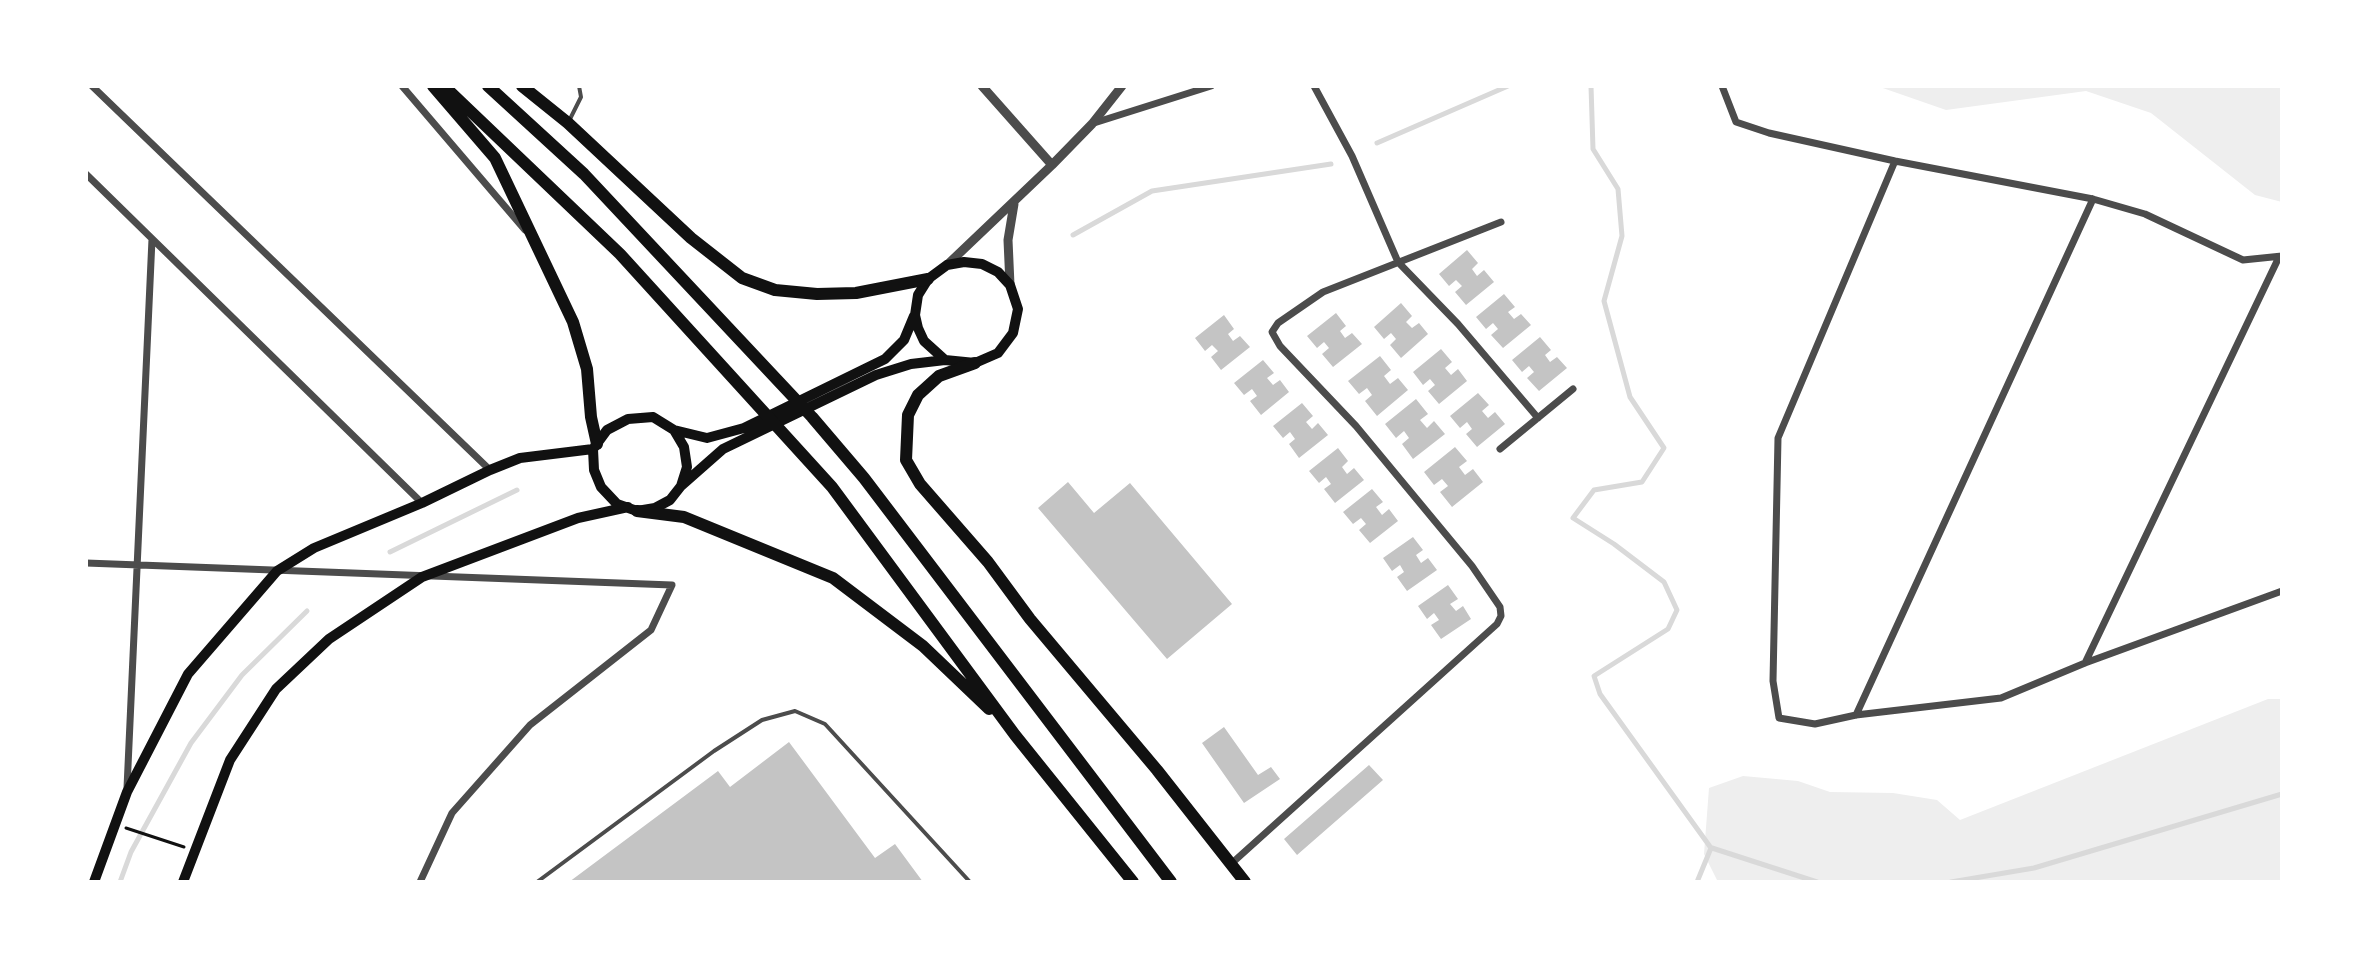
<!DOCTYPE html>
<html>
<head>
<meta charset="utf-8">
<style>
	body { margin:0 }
	#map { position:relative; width:2368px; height:968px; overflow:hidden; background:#fff; font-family:Helvetica,sans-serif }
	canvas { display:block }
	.frame { position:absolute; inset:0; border:88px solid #fff; pointer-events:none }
</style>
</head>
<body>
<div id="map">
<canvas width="2368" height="968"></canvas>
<div class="frame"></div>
</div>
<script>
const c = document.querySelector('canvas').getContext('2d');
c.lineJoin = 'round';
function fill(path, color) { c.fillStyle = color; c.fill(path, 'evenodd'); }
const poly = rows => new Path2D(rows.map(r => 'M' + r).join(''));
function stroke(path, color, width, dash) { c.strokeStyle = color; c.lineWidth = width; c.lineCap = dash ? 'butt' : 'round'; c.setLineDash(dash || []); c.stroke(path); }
fill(poly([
	[1877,86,2282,86,2282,202,2255,195,2151,113,2086,91,1946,110],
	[2268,699,2282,699,2282,882,1718,882,1704,854,1709,788,1743,776,1798,781,1830,792,1893,793,1937,800,1960,820]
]), '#eee');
stroke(poly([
	[1591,86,1593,149,1618,189,1622,236,1604,301,1630,397,1664,448,1642,482,1594,490,1573,518,1614,544,1664,582,1677,610,1668,629,1594,676,1600,694,1711,848,1697,882],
	[1377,143,1508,86],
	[1073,235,1152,191,1331,164],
	[390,552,517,490],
	[1712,848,1817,882],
	[120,882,131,852,191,743,242,675,307,611],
	[1951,882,2034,868,2282,794]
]), '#d9d9d9', 5);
fill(poly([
	[1467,250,1478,263,1472,269,1477,276,1484,270,1494,282,1466,305,1455,292,1462,286,1456,280,1449,286,1439,274],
	[1504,294,1515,307,1508,312,1514,319,1521,314,1531,325,1503,348,1491,335,1498,329,1493,323,1486,329,1476,317],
	[1401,303,1412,316,1406,322,1412,328,1419,323,1428,334,1401,358,1390,345,1396,339,1391,333,1384,339,1374,327],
	[1336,313,1346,326,1340,331,1345,338,1352,333,1362,344,1333,367,1322,354,1329,348,1324,342,1317,348,1307,336],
	[1224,315,1234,329,1228,334,1233,341,1240,336,1250,347,1221,370,1211,357,1218,351,1212,345,1205,351,1195,338],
	[1540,337,1551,350,1545,355,1550,362,1557,357,1567,368,1539,391,1527,378,1534,372,1529,366,1522,372,1512,360],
	[1441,349,1452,362,1445,368,1451,375,1458,369,1467,381,1439,404,1428,391,1435,385,1430,379,1423,385,1413,372],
	[1380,356,1391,370,1384,376,1390,384,1398,378,1408,390,1377,416,1365,401,1372,395,1367,388,1359,394,1348,381],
	[1263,360,1274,373,1267,378,1273,385,1280,380,1289,392,1261,415,1250,401,1257,396,1252,389,1244,395,1234,383],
	[1478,393,1489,405,1482,411,1488,418,1495,412,1505,424,1477,447,1466,434,1472,429,1467,422,1460,428,1450,416],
	[1416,399,1428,414,1420,420,1427,428,1434,421,1445,434,1413,459,1402,444,1409,438,1404,431,1396,438,1385,424],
	[1302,403,1313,416,1306,422,1312,429,1318,423,1328,435,1299,458,1289,444,1295,439,1290,432,1283,438,1273,426],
	[1455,447,1467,461,1459,467,1465,475,1473,469,1483,482,1452,507,1440,492,1448,486,1442,479,1434,485,1424,472],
	[1338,448,1348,461,1342,467,1347,474,1354,468,1364,480,1335,503,1324,489,1331,484,1326,477,1319,483,1309,471],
	[1068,482,1094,513,1130,483,1232,604,1167,659,1038,508],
	[1372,489,1383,502,1376,507,1382,515,1389,509,1398,521,1370,543,1359,530,1366,524,1361,518,1353,524,1343,512],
	[1413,537,1423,550,1416,555,1421,563,1428,558,1437,570,1407,591,1397,577,1404,572,1400,565,1392,571,1383,558],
	[1448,585,1458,599,1450,604,1456,611,1463,606,1471,619,1441,639,1431,625,1439,620,1434,613,1427,619,1418,606],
	[1224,727,1258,775,1271,767,1280,779,1244,803,1202,743],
	[789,742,875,858,895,844,923,882,569,882,718,771,730,787],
	[1369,765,1383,780,1297,855,1284,839]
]), '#c4c4c4');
stroke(poly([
	[126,828,184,847]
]), '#111', 3);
stroke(poly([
	[569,121,581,97,579,86],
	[537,882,714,751,762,720,795,711,825,724,970,882]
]), '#4c4c4c', 4);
stroke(poly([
	[92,86,490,470],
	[402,86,525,230],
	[1314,86,1352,156,1398,262,1458,324,1538,418],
	[1722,86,1736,122,1769,133,1895,161,2093,199,2145,214,2243,260,2282,256],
	[1094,123,1211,86],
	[1895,161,1778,438,1773,681,1779,718,1815,724,1856,715,2001,698,2085,663,2282,591],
	[86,174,422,503],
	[1500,449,1573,389],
	[86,563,672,585,651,630,530,725,452,813,420,882],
	[2085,663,2279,257],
	[1856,715,2093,199],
	[127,788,152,239],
	[1231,864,1497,624,1501,616,1500,607,1472,566,1356,426,1280,346,1272,332,1278,323,1323,292,1501,222]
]), '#4c4c4c', 7);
stroke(poly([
	[982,86,1052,165],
	[947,265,1052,165,1092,124,1122,86],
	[1010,285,1008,240,1014,204]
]), '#4c4c4c', 9);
stroke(poly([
	[653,417,674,430,684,447,687,467,681,486,670,500,655,508,637,511,617,504,601,487,594,470,593,449,607,430,628,419,653,417],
	[674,430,707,438,744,428,885,359,904,340,914,316],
	[681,486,723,449,876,375,911,364,945,360,975,363,998,353,1013,333,1018,309,1010,285,998,272,982,264,964,262,947,265,928,279,918,295,915,315,918,328,924,341,945,360],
	[94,882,127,792,188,674,277,571,314,548,422,503,490,470,520,458,593,449],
	[183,882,230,760,276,689,329,639,422,577,578,518,628,507]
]), '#111', 10);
stroke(poly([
	[433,86,495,158,573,322,587,369,591,417,597,444],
	[444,86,620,254,832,487,1015,735,1133,882],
	[488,86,584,174,812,417,864,478,1171,882],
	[522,86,568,123,691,238,742,278,775,290,817,294,856,293,928,279],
	[975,363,939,376,918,395,908,415,906,460,920,484,988,562,1030,619,1157,770,1245,882],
	[637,511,684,517,833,578,923,646,989,709]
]), '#111', 12);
</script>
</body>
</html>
